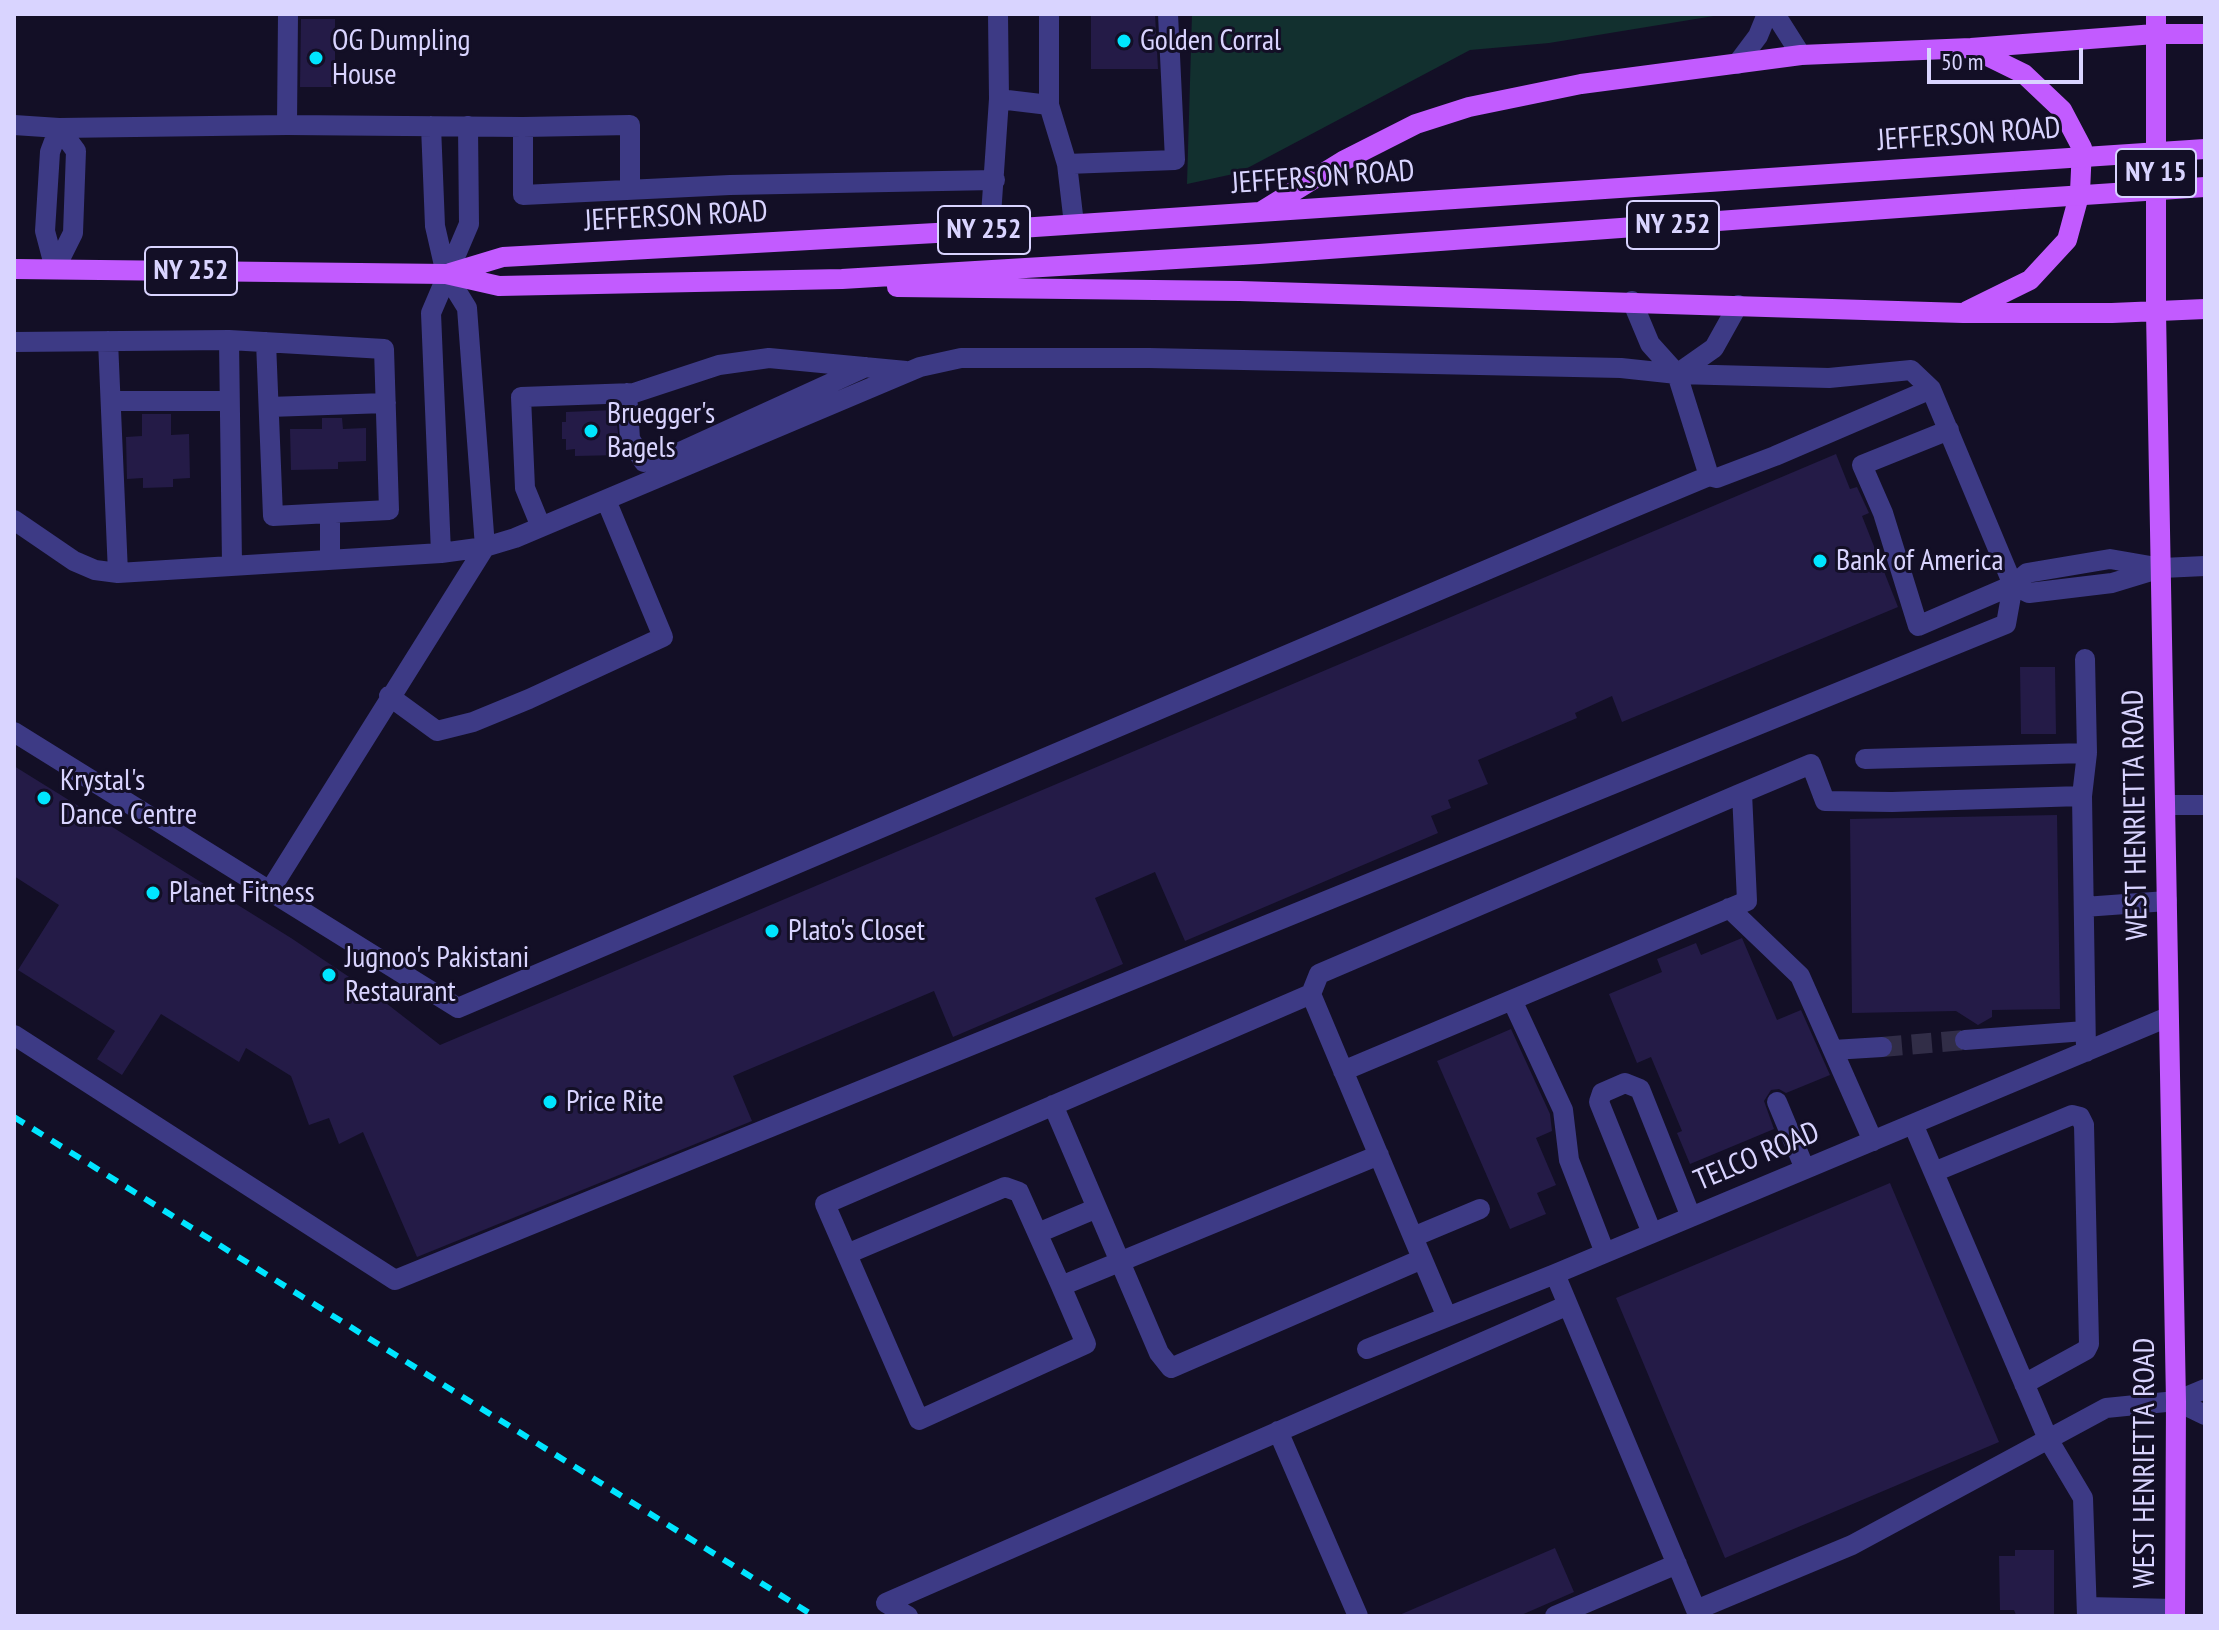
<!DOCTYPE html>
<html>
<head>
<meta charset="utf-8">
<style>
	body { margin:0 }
	#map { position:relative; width:2219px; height:1630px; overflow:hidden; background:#130f26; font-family:"PT Sans Narrow",sans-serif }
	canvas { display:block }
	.frame { position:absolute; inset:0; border:16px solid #d9d4ff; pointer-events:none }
	.scale { position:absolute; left:1927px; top:48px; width:156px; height:36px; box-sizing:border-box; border:4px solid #d9d4ff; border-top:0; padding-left:10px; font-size:24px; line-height:28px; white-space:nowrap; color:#d9d4ff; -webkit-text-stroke:6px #130f26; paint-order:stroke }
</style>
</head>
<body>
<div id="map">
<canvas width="2219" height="1630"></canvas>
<div class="frame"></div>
<div class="scale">50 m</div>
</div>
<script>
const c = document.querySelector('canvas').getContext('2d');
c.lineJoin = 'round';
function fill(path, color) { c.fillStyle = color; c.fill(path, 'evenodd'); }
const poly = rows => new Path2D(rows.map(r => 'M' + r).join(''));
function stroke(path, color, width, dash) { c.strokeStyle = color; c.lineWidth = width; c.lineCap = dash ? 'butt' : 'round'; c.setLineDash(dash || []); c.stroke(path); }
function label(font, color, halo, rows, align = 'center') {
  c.font = font + ' "PT Sans Narrow",sans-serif'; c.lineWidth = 6; c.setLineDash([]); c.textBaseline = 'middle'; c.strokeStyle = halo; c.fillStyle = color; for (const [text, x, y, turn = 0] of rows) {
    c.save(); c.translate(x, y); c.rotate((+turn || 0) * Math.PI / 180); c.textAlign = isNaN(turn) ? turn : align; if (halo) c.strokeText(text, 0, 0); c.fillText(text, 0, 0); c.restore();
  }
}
fill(poly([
	[1192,14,1726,14,1549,43,1470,50,1238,173,1187,184]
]), '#12302f');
fill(poly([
	[1091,14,1155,14,1158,69,1091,69],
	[301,19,335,19,335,87,300,87],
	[615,410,621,455,575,456,575,449,566,450,566,439,562,439,562,422,566,422,566,412],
	[142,414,171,414,171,435,189,434,190,478,173,479,173,487,143,488,143,478,127,479,126,437,142,436],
	[322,418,342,418,343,429,366,428,366,461,338,462,338,469,291,470,290,429,322,429],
	[1836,454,1850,489,1857,487,1869,513,1862,516,1898,607,1622,722,1612,696,1575,713,1577,718,1478,760,1488,784,1448,800,1451,808,1431,816,1438,833,1185,941,1155,872,1095,898,1123,964,953,1037,934,991,733,1076,752,1121,417,1257,363,1132,339,1144,329,1118,309,1125,291,1076,246,1048,239,1062,161,1014,122,1075,97,1059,115,1031,18,970,59,905,14,876,14,766,291,938,373,993,440,1045],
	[2020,667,2055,667,2056,734,2021,734],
	[2057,815,2060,1009,1992,1010,1992,1017,1978,1025,1956,1011,1852,1013,1850,819],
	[1742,938,1777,1020,1801,1010,1830,1075,1786,1093,1779,1089,1771,1090,1764,1101,1774,1129,1690,1164,1677,1133,1682,1131,1651,1057,1637,1063,1609,994,1662,972,1657,959,1696,943,1701,955],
	[1511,1029,1550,1114,1552,1131,1536,1138,1556,1185,1537,1193,1546,1214,1510,1229,1437,1061],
	[1890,1183,1999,1442,1725,1558,1616,1298],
	[1555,1548,1574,1592,1519,1616,1397,1616],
	[2015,1550,2054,1550,2054,1614,2016,1615,2014,1610,2000,1610,1999,1556,2015,1556]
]), '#241b47');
stroke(poly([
	[1882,1047,1965,1040]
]), '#312d47', 20, [20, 10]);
stroke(poly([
	[1775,14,1801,55],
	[1737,64,1758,36,1767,14],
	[999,99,1049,105,1049,14],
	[1049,105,1067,164],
	[14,125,59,128,287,125,523,127,630,125,630,190],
	[287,125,288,14],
	[523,127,523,195,730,185,995,180],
	[1074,224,1067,164,1175,160,1168,14],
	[990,230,999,99,998,14],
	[55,269,73,233,76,151,59,128],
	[55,269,45,231,50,152,59,128],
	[1632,301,1650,344,1677,374,1709,476],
	[229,340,384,349,389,510,330,513,330,559],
	[108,341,118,573],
	[14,342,229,340,232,564],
	[266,342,273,516,330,513],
	[1677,374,1714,348,1738,305],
	[627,393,630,439,644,462,682,451,866,367],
	[111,401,229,401],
	[269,407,386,403],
	[1949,430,1862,465,1883,513,1918,626,2013,585,2027,573,2110,559,2162,568,2205,566],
	[14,520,74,561,95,570,118,573,441,553,485,547,515,538,920,367,961,358,1149,358,1621,368,1677,374,1829,378,1911,370,1931,389,2013,585,2006,624,395,1280,14,1035],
	[541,527,525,488,521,397,634,393,719,365,769,358,906,371],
	[441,553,431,313,469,224,468,126],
	[2013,585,2029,593,2112,583,2158,569],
	[389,696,437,731,473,722,529,699,663,637,606,500],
	[14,732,458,1008,1618,514,1709,476,1717,478,1775,456,1931,389],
	[1865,759,2087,753,2085,659],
	[2082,796,2087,753],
	[2165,805,2205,805],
	[269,892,485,547,467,308,446,274,435,226,431,126],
	[2084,907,2167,901],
	[1729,908,1800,976,1873,1141],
	[1311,994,1319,974,1742,793],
	[1512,1000,1563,1110,1569,1160,1605,1253],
	[1965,1040,2085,1031],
	[1833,1050,1882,1047],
	[1343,1071,1747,901,1742,793,1811,764,1825,801,1892,802,2082,796,2086,1052],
	[1777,1102,1805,1169],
	[1053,1105,1159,1353,1171,1368,1422,1259],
	[1913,1124,2048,1439,2083,1498,2087,1616],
	[1379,1155,1061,1286,1086,1344,919,1420,825,1204,1311,994,1413,1237,1447,1317],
	[1934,1172,2072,1115,2080,1117,2084,1125,2089,1344,2086,1350,2024,1384],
	[1038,1233,1097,1208],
	[1652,1233,1599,1102,1602,1093,1625,1083,1640,1089,1691,1217],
	[1413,1237,1480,1209],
	[847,1254,1005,1187,1019,1192,1061,1286],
	[1555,1274,1696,1610,1852,1545,2106,1408,2176,1401,2205,1389],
	[1367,1349,1555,1274,2168,1017],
	[2176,1401,2205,1415],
	[1278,1431,1358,1616],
	[2087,1607,2175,1609],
	[908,1616,886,1603,1568,1305],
	[1555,1616,1677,1564]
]), '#3d3a85', 20);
stroke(poly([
	[2156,14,2156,312,2176,1401,2175,1616],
	[1262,211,1343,161,1416,124,1469,107,1581,84,1801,55,1971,48,2155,34,2205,34],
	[14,269,446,274,499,286,842,279,1259,254,2024,199],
	[450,273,503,257,990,230,2024,161],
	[897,287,1240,291,1963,313,2112,313,2205,309],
	[1967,311,2030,280,2067,240,2080,192,2082,148,2062,110,2024,74,1971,48]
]), '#c25bff', 20);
stroke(poly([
	[14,1117,814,1616]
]), '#00e5ff', 6, [12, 10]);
stroke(poly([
	[2024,161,2205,149],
	[2024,199,2205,187]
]), '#c25bff', 20);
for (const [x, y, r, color] of [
	[1124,41,8,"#00e5ff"],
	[316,58,8,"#00e5ff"],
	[591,431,8,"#00e5ff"],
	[1820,561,8,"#00e5ff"],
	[44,798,8,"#00e5ff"],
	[153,893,8,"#00e5ff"],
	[772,931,8,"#00e5ff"],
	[329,975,8,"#00e5ff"],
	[550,1102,8,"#00e5ff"]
]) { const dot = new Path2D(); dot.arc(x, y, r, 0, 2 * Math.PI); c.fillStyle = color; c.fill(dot); stroke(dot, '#130f26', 3); }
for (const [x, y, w] of [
	[2156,173,80],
	[1673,225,92],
	[984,230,92],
	[191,271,92]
]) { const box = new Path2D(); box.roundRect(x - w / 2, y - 24, w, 48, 6); c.fillStyle = '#130f26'; c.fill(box); stroke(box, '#d9d4ff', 2); }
label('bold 28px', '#d9d4ff', null, [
	["NY 15",2156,173],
	["NY 252",1673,225],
	["NY 252",984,230],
	["NY 252",191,271]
]);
label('30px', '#d9d4ff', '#130f26', [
	["OG Dumpling",332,41],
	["House",332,75],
	["Golden Corral",1140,41],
	["Bruegger's",607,414],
	["Bagels",607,448],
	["Bank of America",1836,561],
	["Krystal's",60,781],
	["Dance Centre",60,815],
	["Planet Fitness",169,893],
	["Plato's Closet",788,931],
	["Jugnoo's Pakistani",345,958],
	["Restaurant",345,992],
	["Price Rite",566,1102]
], 'left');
label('30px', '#d9d4ff', '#130f26', [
	["JEFFERSON ROAD",1969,135,-4],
	["JEFFERSON ROAD",1323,178,-4],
	["JEFFERSON ROAD",676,217,-3],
	["WEST HENRIETTA ROAD",2136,815,-91],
	["TELCO ROAD",1757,1157,-23],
	["WEST HENRIETTA ROAD",2145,1463,-90]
]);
</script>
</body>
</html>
